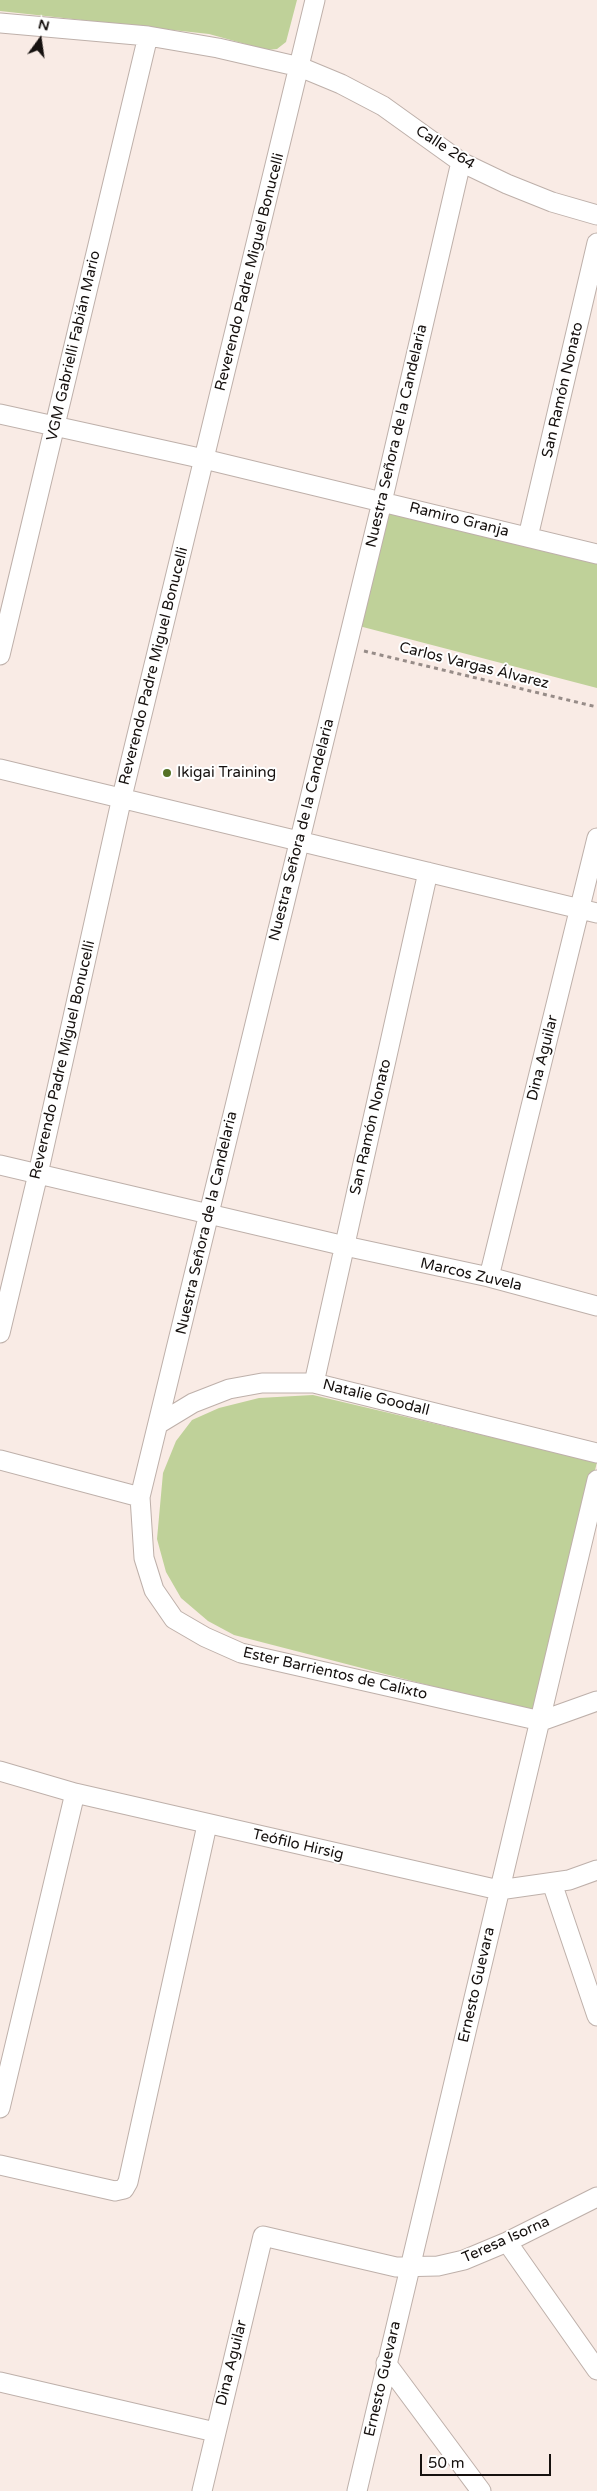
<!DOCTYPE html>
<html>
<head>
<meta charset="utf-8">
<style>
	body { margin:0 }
	#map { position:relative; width:597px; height:2491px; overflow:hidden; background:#f9ebe5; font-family:"Varela Round",sans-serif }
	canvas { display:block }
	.north { position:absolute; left:15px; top:15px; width:50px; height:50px; -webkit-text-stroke:4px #fff; paint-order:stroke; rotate:14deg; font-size:14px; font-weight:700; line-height:20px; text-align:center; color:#16110f }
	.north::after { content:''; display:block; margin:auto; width:18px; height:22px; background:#16110f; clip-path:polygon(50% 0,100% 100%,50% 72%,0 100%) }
	.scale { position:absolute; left:420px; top:2454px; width:131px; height:22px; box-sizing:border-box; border:2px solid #16110f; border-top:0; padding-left:6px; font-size:15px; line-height:18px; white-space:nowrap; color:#16110f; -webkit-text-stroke:4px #fff; paint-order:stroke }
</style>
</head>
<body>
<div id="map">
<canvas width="597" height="2491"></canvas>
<div class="north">N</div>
<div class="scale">50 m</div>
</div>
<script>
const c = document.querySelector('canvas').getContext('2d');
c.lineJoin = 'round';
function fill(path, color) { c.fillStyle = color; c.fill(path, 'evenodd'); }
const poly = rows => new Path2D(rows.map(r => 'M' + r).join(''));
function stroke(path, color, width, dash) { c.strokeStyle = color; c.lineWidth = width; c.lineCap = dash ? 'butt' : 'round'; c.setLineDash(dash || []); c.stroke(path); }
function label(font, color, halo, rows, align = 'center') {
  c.font = font + ' "Varela Round",sans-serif'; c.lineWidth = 4; c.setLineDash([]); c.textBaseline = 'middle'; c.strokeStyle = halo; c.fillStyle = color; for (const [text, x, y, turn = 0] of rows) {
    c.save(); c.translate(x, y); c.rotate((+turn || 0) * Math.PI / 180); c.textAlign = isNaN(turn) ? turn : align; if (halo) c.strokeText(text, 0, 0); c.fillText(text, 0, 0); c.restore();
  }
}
fill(poly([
	[0,0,297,0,286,42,277,49,267,50,209,34,0,11],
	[387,513,597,564,597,688,359,626],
	[313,1395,597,1462,536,1713,234,1635,208,1621,181,1598,166,1572,157,1539,163,1473,176,1441,192,1420,219,1408,259,1398]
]), '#bfd199');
const minor = poly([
	[0,23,148,36,218,48,300,67,341,84,383,106,461,162,507,184,552,202,597,215],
	[461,162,382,502,140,1497,144,1558,154,1590,174,1619,205,1637,241,1653,541,1721,597,1701],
	[0,414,204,459,597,554],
	[528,537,597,243],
	[0,655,148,36],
	[0,769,597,913],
	[0,1165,345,1246,489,1277,597,1306],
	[489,1277,597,838],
	[0,1333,38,1174,122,797,315,0],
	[314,1383,428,872],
	[160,1423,193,1403,229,1389,262,1383,314,1383,597,1453],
	[0,1460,140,1497],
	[0,1771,75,1793,499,1890,569,1880,597,1870],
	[552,1883,597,2016],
	[0,2108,75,1793],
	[0,2165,115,2191,124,2189,128,2182,207,1825],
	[507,2242,597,2370],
	[386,2363,481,2491],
	[0,2382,215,2432],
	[202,2491,263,2236,396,2267,438,2266,464,2260,507,2242,597,2197],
	[357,2491,597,1480]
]);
stroke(minor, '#beb0aa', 21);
stroke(poly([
	[364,651,597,707]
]), '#978c88', 3, [4, 4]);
stroke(minor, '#fff', 19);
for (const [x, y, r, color] of [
	[167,773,5,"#547125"]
]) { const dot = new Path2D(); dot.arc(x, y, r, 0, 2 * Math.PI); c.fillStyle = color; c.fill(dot); stroke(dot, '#fff', 2); }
label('15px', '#16110f', '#fff', [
	["Calle 264",445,148,33],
	["Reverendo Padre Miguel Bonucelli",250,272,-76],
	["VGM Gabrielli Fabián Mario",74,346,-77],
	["San Ramón Nonato",563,390,-77],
	["Nuestra Señora de la Candelaria",397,436,-77],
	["Ramiro Granja",459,520,14],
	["Reverendo Padre Miguel Bonucelli",154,666,-76],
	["Carlos Vargas Álvarez",474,666,14],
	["Nuestra Señora de la Candelaria",302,830,-76],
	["Dina Aguilar",543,1058,-76],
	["Reverendo Padre Miguel Bonucelli",63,1060,-77],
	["San Ramón Nonato",371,1127,-77],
	["Nuestra Señora de la Candelaria",207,1223,-77],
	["Marcos Zuvela",471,1275,13],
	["Natalie Goodall",376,1398,14],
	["Ester Barrientos de Calixto",335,1674,13],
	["Teófilo Hirsig",298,1845,13],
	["Ernesto Guevara",477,1985,-77],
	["Teresa Isorna",506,2240,-24],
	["Dina Aguilar",232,2363,-76],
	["Ernesto Guevara",383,2379,-77]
]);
label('15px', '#16110f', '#fff', [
	["Ikigai Training",177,773]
], 'left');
</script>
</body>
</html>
